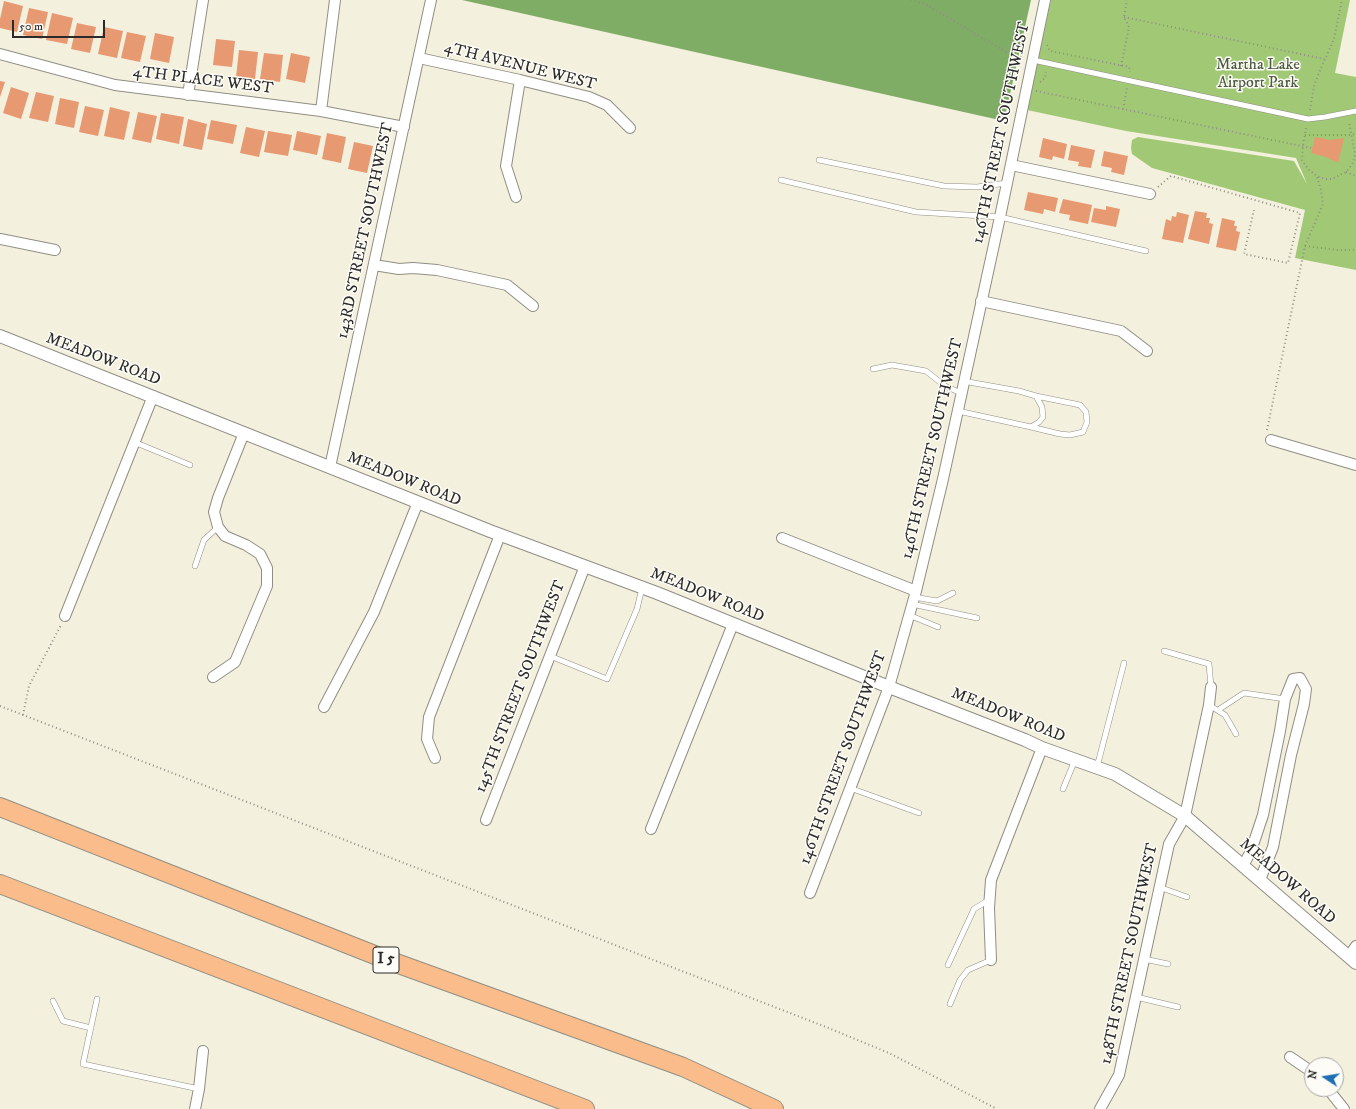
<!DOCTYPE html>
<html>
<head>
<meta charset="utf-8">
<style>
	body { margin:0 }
	#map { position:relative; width:1356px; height:1109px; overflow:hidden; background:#f4f0de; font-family:"IM FELL DW Pica",serif }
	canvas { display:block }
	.north { position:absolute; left:1304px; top:1057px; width:40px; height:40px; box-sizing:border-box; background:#fdfcf7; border:1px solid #a9a8a5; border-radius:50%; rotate:282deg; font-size:11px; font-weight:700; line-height:16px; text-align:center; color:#2b2b2b }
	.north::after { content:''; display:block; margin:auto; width:14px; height:18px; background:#1f6fb2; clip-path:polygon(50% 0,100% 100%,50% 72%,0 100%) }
	.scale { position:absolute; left:12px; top:20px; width:93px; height:18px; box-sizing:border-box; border:2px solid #2b2b2b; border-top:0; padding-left:5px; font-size:12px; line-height:14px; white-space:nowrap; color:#2b2b2b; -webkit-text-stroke:3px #fdfcf7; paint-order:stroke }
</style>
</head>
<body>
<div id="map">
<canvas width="1356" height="1109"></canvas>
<div class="north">N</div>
<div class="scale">50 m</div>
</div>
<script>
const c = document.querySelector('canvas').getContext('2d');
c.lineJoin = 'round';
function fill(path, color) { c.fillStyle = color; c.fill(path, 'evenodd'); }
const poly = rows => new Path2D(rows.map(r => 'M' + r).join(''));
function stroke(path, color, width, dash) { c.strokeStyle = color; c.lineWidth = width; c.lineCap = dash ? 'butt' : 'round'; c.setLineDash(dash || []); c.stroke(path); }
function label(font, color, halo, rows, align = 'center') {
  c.font = font + ' "IM FELL DW Pica",serif'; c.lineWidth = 3; c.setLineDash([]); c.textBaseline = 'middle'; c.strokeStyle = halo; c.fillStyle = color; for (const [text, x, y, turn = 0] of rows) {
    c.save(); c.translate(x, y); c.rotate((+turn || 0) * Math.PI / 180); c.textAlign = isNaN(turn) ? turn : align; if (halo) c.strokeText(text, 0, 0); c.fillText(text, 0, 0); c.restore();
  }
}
fill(poly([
	[1051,0,1350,0,1335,73,1356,77,1356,270,1295,258,1305,210,1152,168,1132,154,1131,148,1132,140,1138,137,1294,161,1307,184,1296,158,1126,131,1027,110]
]), '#a1c975');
fill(poly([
	[462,0,1031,0,1004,121]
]), '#80ad66');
fill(poly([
	[4,1,23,6,17,32,0,28,0,19],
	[29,8,48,12,42,39,23,35],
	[52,13,73,18,67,44,46,40],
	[77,23,96,27,90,53,71,49],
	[104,27,123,31,117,58,98,54],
	[127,32,146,36,140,62,121,58],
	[155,33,174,37,169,63,150,59],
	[216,39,235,41,232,67,213,65],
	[239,50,258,52,255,79,236,77],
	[264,53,283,55,280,82,260,79],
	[291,53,310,57,305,83,286,79],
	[0,81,5,82,0,97],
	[11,87,29,93,21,119,3,113],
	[36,92,54,96,48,122,29,118],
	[60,98,79,102,74,128,55,124],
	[85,106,104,110,98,136,79,132],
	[110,107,130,112,124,140,104,136],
	[138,112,157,116,151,143,132,139],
	[161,113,184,117,179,144,156,139],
	[188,119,207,124,202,150,183,146],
	[211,120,237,125,233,144,207,139],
	[246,127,265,131,259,157,240,153],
	[268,131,292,135,288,156,264,152],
	[297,131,321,136,317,155,293,150],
	[327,133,346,137,341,163,322,159],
	[1315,137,1330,140,1344,138,1338,163,1326,157,1311,153],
	[1043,138,1067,144,1064,159,1053,156,1052,160,1039,157],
	[354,142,373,146,367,173,348,169],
	[1071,145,1095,150,1091,168,1078,166,1079,162,1068,160],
	[1104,151,1128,156,1124,175,1111,172,1112,168,1101,166],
	[1028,192,1058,198,1055,212,1044,209,1043,214,1024,210],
	[1063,199,1092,205,1088,224,1069,220,1070,215,1059,213],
	[1106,206,1120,209,1116,227,1091,222,1094,208,1106,210],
	[1195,211,1207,213,1206,218,1210,218,1209,223,1213,224,1209,244,1188,239],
	[1177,212,1189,215,1183,243,1162,239,1166,219,1171,221,1172,216,1176,217],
	[1222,218,1235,221,1234,226,1237,226,1236,231,1240,232,1236,251,1216,247]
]), '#e79972');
const service = poly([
	[1033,60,1308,119,1325,117,1356,111],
	[819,160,944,186,977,187,1007,183],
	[781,180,916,212,1000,217,1146,251],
	[873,369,892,365,926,371,945,386,961,393],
	[958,411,1031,427,1039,422,1043,417,1042,407,1036,396,1019,391,963,381],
	[1031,427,1060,434,1070,435,1083,432,1087,422,1086,412,1080,405,1036,396],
	[134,442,190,465],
	[195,566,204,540,218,527],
	[914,597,937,601,953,593],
	[912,604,977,618],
	[909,615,938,627],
	[1164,651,1209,664,1211,687],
	[550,656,607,679,637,609,642,588],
	[1209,705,1225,715,1236,734],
	[1218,710,1244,693,1285,699],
	[1097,767,1124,663],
	[850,788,919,813],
	[1063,789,1075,760],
	[1159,887,1187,897],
	[1144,959,1168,964],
	[948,965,974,909,989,900],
	[1136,997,1178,1007],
	[97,999,83,1064,199,1089],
	[53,1001,63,1021,91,1028],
	[950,1004,960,980,968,970,991,960]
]);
const minor = poly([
	[0,54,115,85,321,111,404,127],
	[419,58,520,80,589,97,607,105,630,128],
	[188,95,203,0],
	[321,111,335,0],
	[1011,165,1150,194],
	[516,197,506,166,520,80],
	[0,239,55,250],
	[374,265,399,269,413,268,437,270,507,285,533,306],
	[981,301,1121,331,1147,351],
	[1271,440,1356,465],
	[330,467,431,0],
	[782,538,916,591],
	[65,616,153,396],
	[213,677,235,662,267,586,267,568,260,554,246,545,225,536,218,527,214,512,218,498,244,433],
	[324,707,374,612,418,502],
	[435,758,427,739,429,717,500,535],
	[486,820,585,566],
	[651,829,733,624],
	[1243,866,1251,851,1263,815,1280,731,1285,699,1293,679,1300,678,1306,689,1304,704,1291,755,1273,847,1260,880],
	[810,893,889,687,916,591,943,479,1000,217,1045,0],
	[1349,956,1356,946],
	[991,960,989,908,991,880,1042,748],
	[1290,1057,1312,1072],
	[1328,1089,1344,1109],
	[195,1109,199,1089,203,1051],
	[1100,1109,1119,1075,1169,844,1185,816,1209,705,1211,687]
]);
const tertiary = poly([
	[0,336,490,531,657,593,889,687,1025,740,1042,748,1115,774,1185,816,1356,963]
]);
const motorway = poly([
	[0,807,385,959,683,1067,774,1109],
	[0,884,585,1109]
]);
stroke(service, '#908e84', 6);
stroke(minor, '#908e84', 12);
stroke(tertiary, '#908e84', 14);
stroke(motorway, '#908e84', 20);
stroke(poly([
	[911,0,925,4,1011,55,1022,57],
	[1124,17,1324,59],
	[1047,45,1050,51,1129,67,1130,72],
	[1121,66,1129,27,1124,17,1127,0],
	[1040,82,1045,78,1046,72],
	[1036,91,1311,148],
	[1123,109,1127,88],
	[1310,110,1314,86,1321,68,1334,39,1342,0],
	[1306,128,1303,145,1302,160,1308,169,1317,176,1325,179,1332,179,1346,172,1353,163,1355,154,1349,122],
	[1305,135,1352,135,1356,133],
	[1346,172,1356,176],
	[1158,187,1171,176,1300,213,1288,263,1244,254,1254,210],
	[1305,246,1337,250,1356,250],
	[1267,430,1305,246,1323,204,1321,190,1317,177],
	[0,706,826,1027,889,1053,997,1109],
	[23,715,29,686,61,625]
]), '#908e84', 2, [1, 3]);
stroke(service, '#fff', 5);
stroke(minor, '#fff', 10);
stroke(tertiary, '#fff', 12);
stroke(motorway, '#f9bc8a', 18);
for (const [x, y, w] of [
	[386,960,26]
]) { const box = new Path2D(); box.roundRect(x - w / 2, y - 13, w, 26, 3); c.fillStyle = '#fdfcf7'; c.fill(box); stroke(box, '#2b2b2b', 1); }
label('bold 15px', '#2b2b2b', null, [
	["I 5",386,960]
]);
label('16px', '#4e5a41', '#fdfcf7', [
	["Martha Lake",1258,66],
	["Airport Park",1258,84]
]);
label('16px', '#2b2b2b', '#fdfcf7', [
	["4TH AVENUE WEST",520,67,14],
	["4TH PLACE WEST",203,81,7],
	["146TH STREET SOUTHWEST",1002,133,-78],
	["143RD STREET SOUTHWEST",366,231,-78],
	["MEADOW ROAD",103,360,21],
	["146TH STREET SOUTHWEST",933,449,-77],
	["MEADOW ROAD",404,480,22],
	["MEADOW ROAD",707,596,22],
	["145TH STREET SOUTHWEST",521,687,-69],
	["MEADOW ROAD",1008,716,22],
	["146TH STREET SOUTHWEST",844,758,-70],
	["MEADOW ROAD",1287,882,41],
	["148TH STREET SOUTHWEST",1130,954,-78]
]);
</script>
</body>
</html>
